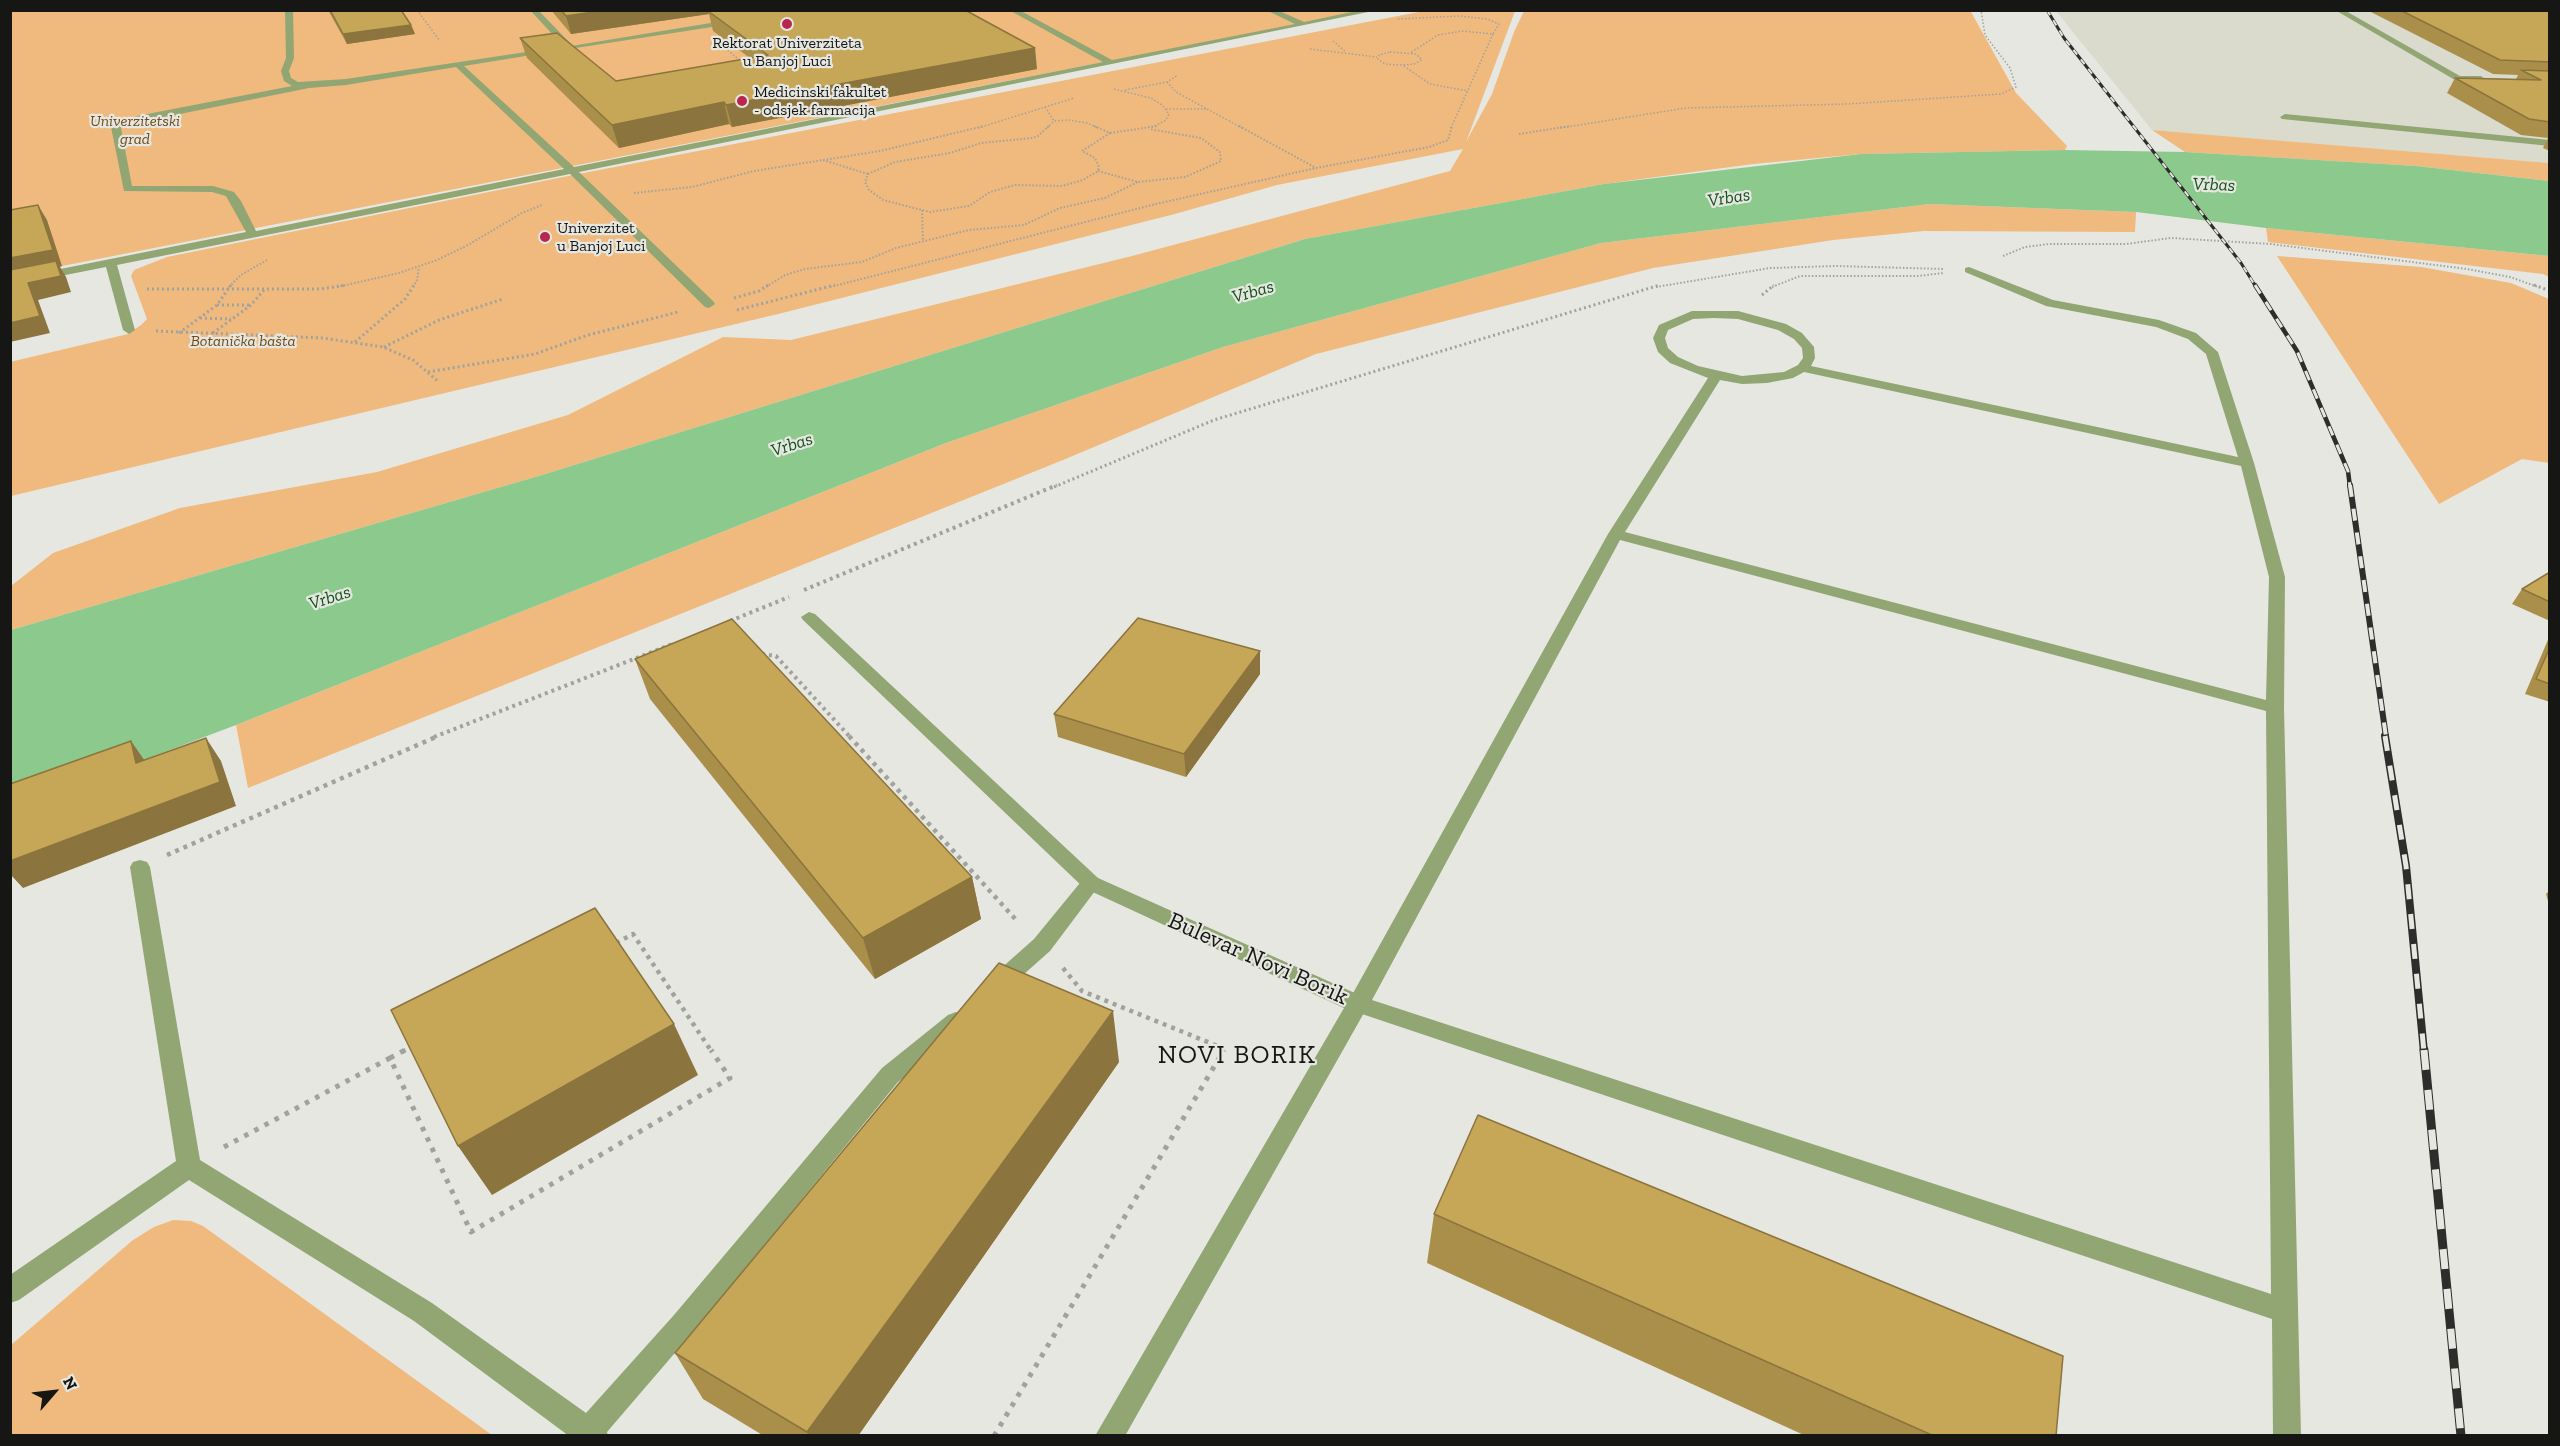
<!DOCTYPE html>
<html>
<head>
<meta charset="utf-8">
<style>
	body { margin:0 }
	#map { position:relative; width:2560px; height:1446px; overflow:hidden; background:#e6e7e1; font-family:"Zilla Slab",serif }
	canvas { display:block }
	.frame { position:absolute; inset:0; border:12px solid #161615; pointer-events:none }
	.north { position:absolute; left:24px; top:1362px; width:60px; height:60px; -webkit-text-stroke:4px #e6e7e1; paint-order:stroke; rotate:62deg; font-size:16px; font-weight:700; line-height:24px; text-align:center; color:#161615 }
	.north::after { content:''; display:block; margin:auto; width:21px; height:27px; background:#161615; clip-path:polygon(50% 0,100% 100%,50% 72%,0 100%) }
</style>
</head>
<body>
<div id="map">
<canvas width="2560" height="1446"></canvas>
<div class="frame"></div>
<div class="north">N</div>
</div>
<script>
const c = document.querySelector('canvas').getContext('2d');
c.lineJoin = 'round';
function fill(path, color) { c.fillStyle = color; c.fill(path, 'evenodd'); }
const poly = rows => new Path2D(rows.map(r => 'M' + r).join(''));
function stroke(path, color, width, dash) { c.strokeStyle = color; c.lineWidth = width; c.lineCap = dash ? 'butt' : 'round'; c.setLineDash(dash || []); c.stroke(path); }
function label(font, color, halo, rows, align = 'center') {
  c.font = font + ' "Zilla Slab",serif'; c.lineWidth = 4.5; c.setLineDash([]); c.textBaseline = 'middle'; c.strokeStyle = halo; c.fillStyle = color; for (const [text, x, y, turn = 0] of rows) {
    c.save(); c.translate(x, y); c.rotate((+turn || 0) * Math.PI / 180); c.textAlign = isNaN(turn) ? turn : align; if (halo) c.strokeText(text, 0, 0); c.fillText(text, 0, 0); c.restore();
  }
}
fill(poly([
	[2056,11,2549,11,2549,163,2152,130]
]), '#dadacd');
fill(poly([
	[11,10,1364,11,11,276],
	[1970,10,2016,93,2067,146,2065,150,1861,154,1753,164,1604,184,1305,239,542,475,11,630,11,586,53,553,180,508,377,472,568,415,723,337,791,340,1132,256,1450,171,1463,149,1277,185,1175,214,778,314,11,496,10,362,128,334,141,325,147,319,131,276,134,270,167,257,563,177,1424,11,1515,11,1466,142,1492,94,1514,32,1524,11],
	[2152,130,2549,163,2549,181,2416,166,2185,152],
	[1930,204,2136,212,2135,232,1924,231,1833,240,1653,268,1316,354,1063,460,248,788,236,725,946,443,1223,347,1601,243],
	[2266,228,2549,256,2549,277,2543,274,2268,242],
	[2277,256,2421,267,2511,283,2549,299,2549,463,2522,459,2439,504],
	[173,1220,191,1221,203,1226,492,1435,11,1435,11,1345,133,1240,154,1227]
]), '#f0b97d');
fill(poly([
	[2065,150,2185,152,2416,166,2549,181,2549,256,2266,228,2136,212,1930,204,1601,243,1223,347,946,443,236,725,11,810,11,630,542,475,1305,239,1604,184,1861,154]
]), '#8bc98d');
stroke(poly([
	[417,10,440,41],
	[1398,19,1459,16,1487,19,1499,24,1493,34,1462,31,1438,35,1410,53],
	[1333,41,1346,52],
	[725,48,742,62],
	[1310,49,1377,57],
	[1390,52,1416,54,1422,60,1414,64,1400,65,1385,64,1378,59,1379,55,1390,52],
	[1404,66,1430,84,1468,91],
	[1167,82,1176,92,1242,128],
	[1114,89,1151,98,1162,105,1169,114,1166,120,1151,128],
	[1125,90,1167,82,1178,75],
	[1045,107,1054,121],
	[1166,109,1206,109],
	[978,128,1074,98],
	[1047,128,1054,121,1068,120,1087,123,1098,128],
	[1451,128,1493,34],
	[1560,128,1686,108,1848,104,2001,94,2016,87,2010,68,1985,35,1981,10]
]), '#a1a29d', 1.5, [1.5, 2]);
stroke(poly([
	[1049,126,1038,136,1032,138,981,143,950,153,895,162,868,174,865,182,869,190,883,200,930,212,969,206,990,192,1015,185,1062,186,1083,180,1098,171,1099,167,1095,158,1082,151,1110,133,1094,126],
	[1239,126,1316,168],
	[1110,133,1157,126],
	[1519,134,1570,126],
	[823,160,868,174],
	[1098,171,1138,182,1185,177,1221,161,1220,152,1201,138,1149,129],
	[634,193,692,187,754,171,880,151,984,126],
	[922,210,923,242],
	[2003,256,2025,247,2049,244,2126,244,2171,238,2271,244,2467,269,2510,277,2538,287],
	[229,287,241,275,267,260],
	[337,287,399,273,437,260,468,245,522,213,542,205],
	[413,287,417,280,419,267],
	[766,287,785,275,805,269,862,262,896,248,969,230,1024,225,1060,208,1105,198,1138,182],
	[830,287,1156,204,1316,168,1429,147,1448,140,1452,126],
	[1656,287,1770,268,1836,266,1944,269],
	[1772,287,1800,276,1918,276,1944,273]
]), '#a1a29d', 2, [1.5, 2]);
stroke(poly([
	[2534,285,2550,291],
	[147,289,321,289,346,285],
	[1762,295,1774,285],
	[734,298,759,291,768,285],
	[217,305,251,305],
	[737,310,835,285],
	[200,318,231,319],
	[156,331,323,338,383,347,413,360,439,382],
	[179,333,217,305,231,285],
	[213,333,251,305,264,290],
	[355,342,405,299,414,285],
	[384,347,439,320,503,299],
	[428,372,535,354,588,335,678,312],
	[1054,487,1214,420,1660,285]
]), '#a1a29d', 3, [2, 3]);
stroke(poly([
	[804,590,1057,485],
	[730,621,789,597],
	[762,654,776,656,850,737],
	[434,737,675,643]
]), '#a1a29d', 4, [3, 4]);
stroke(poly([
	[849,736,1018,922],
	[167,855,438,736],
	[616,943,633,934,712,1052],
	[1063,968,1082,991,1225,1049,1223,1052],
	[402,1052,415,1045]
]), '#a1a29d', 4.5, [4, 5]);
stroke(poly([
	[390,1058,405,1050],
	[224,1147,390,1058,471,1232,730,1078,711,1050],
	[994,1436,1224,1050]
]), '#a1a29d', 5, [4.5, 7]);
fill(poly([
	[285,10,293,10,294,58,289,71,291,78,298,82,346,79,553,48,553,52,550,52,464,66,574,167,1103,62,1009,10,1019,10,1112,60,1295,24,1266,10,1277,10,1304,22,1361,10,1378,10,579,172,713,301,715,304,709,308,705,307,570,174,117,265,135,330,129,334,123,330,106,267,10,286,10,279,246,232,226,196,212,192,124,191,111,127,119,121,137,116,292,86,284,81,281,71,286,58,285,10],
	[456,67,564,169,256,231,241,201,234,192,213,186,132,186,121,128,125,125,309,88,346,85,456,67],
	[530,10,538,10,572,45,572,49,566,49,530,10],
	[2335,10,2344,10,2460,76,2481,76,2485,79,2481,82,2455,80,2335,10],
	[2285,114,2550,140,2550,146,2282,119,2280,117,2285,114],
	[1969,267,2053,300,2159,320,2196,333,2218,352,2254,463,2285,577,2284,708,2301,1436,2273,1436,2272,1319,1350,1010,1347,1004,1608,534,1708,378,1670,363,1658,352,1653,338,1659,325,1692,311,1738,311,1786,324,1802,333,1814,347,1815,358,1811,366,2238,457,2206,354,2188,339,2156,327,2046,306,1965,272,1965,268,1969,267],
	[1714,318,1738,319,1778,330,1794,339,1802,348,1803,358,1798,365,1784,372,1742,376,1698,366,1678,357,1668,348,1665,338,1668,330,1693,319,1714,318],
	[1804,372,2241,466,2269,577,2266,700,1625,532,1720,380,1742,384,1767,383,1793,378,1804,372],
	[1620,540,2266,711,2271,1294,1372,1000,1620,540],
	[140,860,147,862,150,867,200,1160,432,1303,586,1413,674,1315,882,1068,948,1015,956,1012,964,1015,967,1021,964,1027,898,1082,692,1333,607,1432,608,1436,569,1436,414,1321,189,1180,19,1300,10,1303,10,1275,176,1161,130,867,133,862,140,860],
	[1091,875,1098,878,1101,883,1050,951,1005,991,997,994,989,991,986,985,989,979,1034,939,1084,878,1091,875]
]), '#91a673');
fill(poly([
	[735,19,739,21,738,23,569,49,565,47,735,19]
]), '#91a673');
fill(poly([
	[809,612,815,614,1098,878,1366,998,1369,1004,1125,1436,1095,1436,1344,1008,1084,888,803,620,801,617,809,612]
]), '#91a673');
const railFar4 = poly([
	[2047,10,2064,38,2241,263,2256,287]
]);
const railFar3 = poly([
	[2255,285,2297,351,2348,471,2350,487]
]);
const railFar2 = poly([
	[2350,485,2386,737]
]);
const railFar1 = poly([
	[2385,736,2406,866,2424,1052]
]);
const rail = poly([
	[2424,1050,2461,1436]
]);
stroke(railFar4, '#2d2d2c', 3);
stroke(railFar3, '#2d2d2c', 4.5);
stroke(railFar2, '#2d2d2c', 6);
stroke(railFar1, '#2d2d2c', 8);
stroke(rail, '#2d2d2c', 9);
stroke(railFar4, '#e6e7e1', 2, [6]);
stroke(railFar3, '#e6e7e1', 3, [10]);
stroke(railFar2, '#e6e7e1', 4, [12]);
stroke(railFar1, '#e6e7e1', 5, [15]);
stroke(rail, '#e6e7e1', 7, [20]);
fill(poly([
	[328,10,401,10,411,25,415,34,347,44],
	[551,10,965,10,1037,69,732,127,729,124,619,148,527,58,520,38,616,81,750,58,713,31,709,14,571,34],
	[2367,10,2550,10,2550,151,2543,148,2548,138,2521,135,2447,93,2455,78,2516,79,2518,75,2493,74],
	[2550,572,2550,621,2512,604,2522,589],
	[2550,635,2550,702,2525,694],
	[635,659,972,877,981,919,875,979,650,699],
	[1260,674,1186,777,1058,737,1054,714],
	[2550,890,2550,908,2546,894],
	[1119,1062,858,1436,764,1436,703,1399,675,1353],
	[1434,1214,2056,1436,1806,1436,1427,1263]
]), '#aa8f4b');
fill(poly([
	[606,10,715,10,708,11,709,14,571,34,566,16],
	[411,25,415,34,347,44,343,34],
	[1035,48,1037,69,732,127,726,105],
	[724,102,729,124,619,148,612,125],
	[38,205,47,220,62,266,60,267,66,277,71,292,38,300,50,333,10,342,10,258],
	[1260,651,1260,674,1186,777,1184,754],
	[206,738,221,761,236,806,23,888,10,874,10,855],
	[131,741,147,764,136,763],
	[972,877,981,919,875,979,863,938],
	[1113,1011,1119,1062,858,1436,809,1436,807,1432],
	[674,1024,698,1075,492,1195,458,1146]
]), '#8b743d');
const building = poly([
	[330,10,401,10,411,25,343,34,330,10],
	[561,10,606,10,566,16,561,10],
	[712,10,965,10,1035,48,726,105,724,102,612,125,520,38,557,33,616,81,768,55,708,11,712,10],
	[2400,10,2550,10,2550,62,2500,60,2400,10],
	[2521,70,2550,71,2550,122,2529,119,2455,78,2541,80,2521,70],
	[38,205,53,250,10,258,10,210,38,205],
	[56,261,61,276,28,283,40,316,10,323,10,270,56,261],
	[2550,572,2550,602,2522,589,2550,572],
	[1138,618,1260,651,1184,754,1054,714,1138,618],
	[732,619,972,877,863,938,635,659,732,619],
	[2550,647,2550,684,2536,679,2550,647],
	[206,738,220,782,10,861,10,784,131,741,136,763,206,738],
	[595,908,674,1024,458,1146,391,1010,595,908],
	[999,963,1113,1011,807,1432,675,1353,999,963],
	[1478,1115,2063,1356,2056,1436,1934,1436,1434,1214,1478,1115]
]);
fill(building, '#c6a657');
stroke(building, '#8b743d', 1.5);
for (const [x, y, r, color] of [
	[787,24,6,"#b8274f"],
	[742,101,6,"#b8274f"],
	[545,237,6,"#b8274f"]
]) { const dot = new Path2D(); dot.arc(x, y, r, 0, 2 * Math.PI); c.fillStyle = color; c.fill(dot); stroke(dot, '#e6e7e1', 2); }
label('16px', '#161615', '#e6e7e1', [
	["Rektorat Univerziteta",787,43,"center"],
	["u Banjoj Luci",787,61,"center"],
	["Medicinski fakultet",754,92],
	["- odsjek farmacija",754,110],
	["Univerzitet",557,228],
	["u Banjoj Luci",557,246]
], 'left');
label('italic 16px', '#704a19', '#e6e7e1', [
	["Univerzitetski",135,121],
	["grad",135,139],
	["Botanička bašta",243,341]
]);
label('italic 18px', '#12531b', '#e6e7e1', [
	["Vrbas",2214,185,2],
	["Vrbas",1729,198,-9],
	["Vrbas",1253,292,-16],
	["Vrbas",792,445,-18],
	["Vrbas",330,598,-18]
]);
label('24px', '#161615', '#e6e7e1', [
	["Bulevar Novi Borik",1258,959,24]
]);
c.letterSpacing = '1.5px';
label('26px', '#161615', '#e6e7e1', [
	["NOVI BORIK",1237,1056]
]);
c.letterSpacing = '0px';
</script>
</body>
</html>
